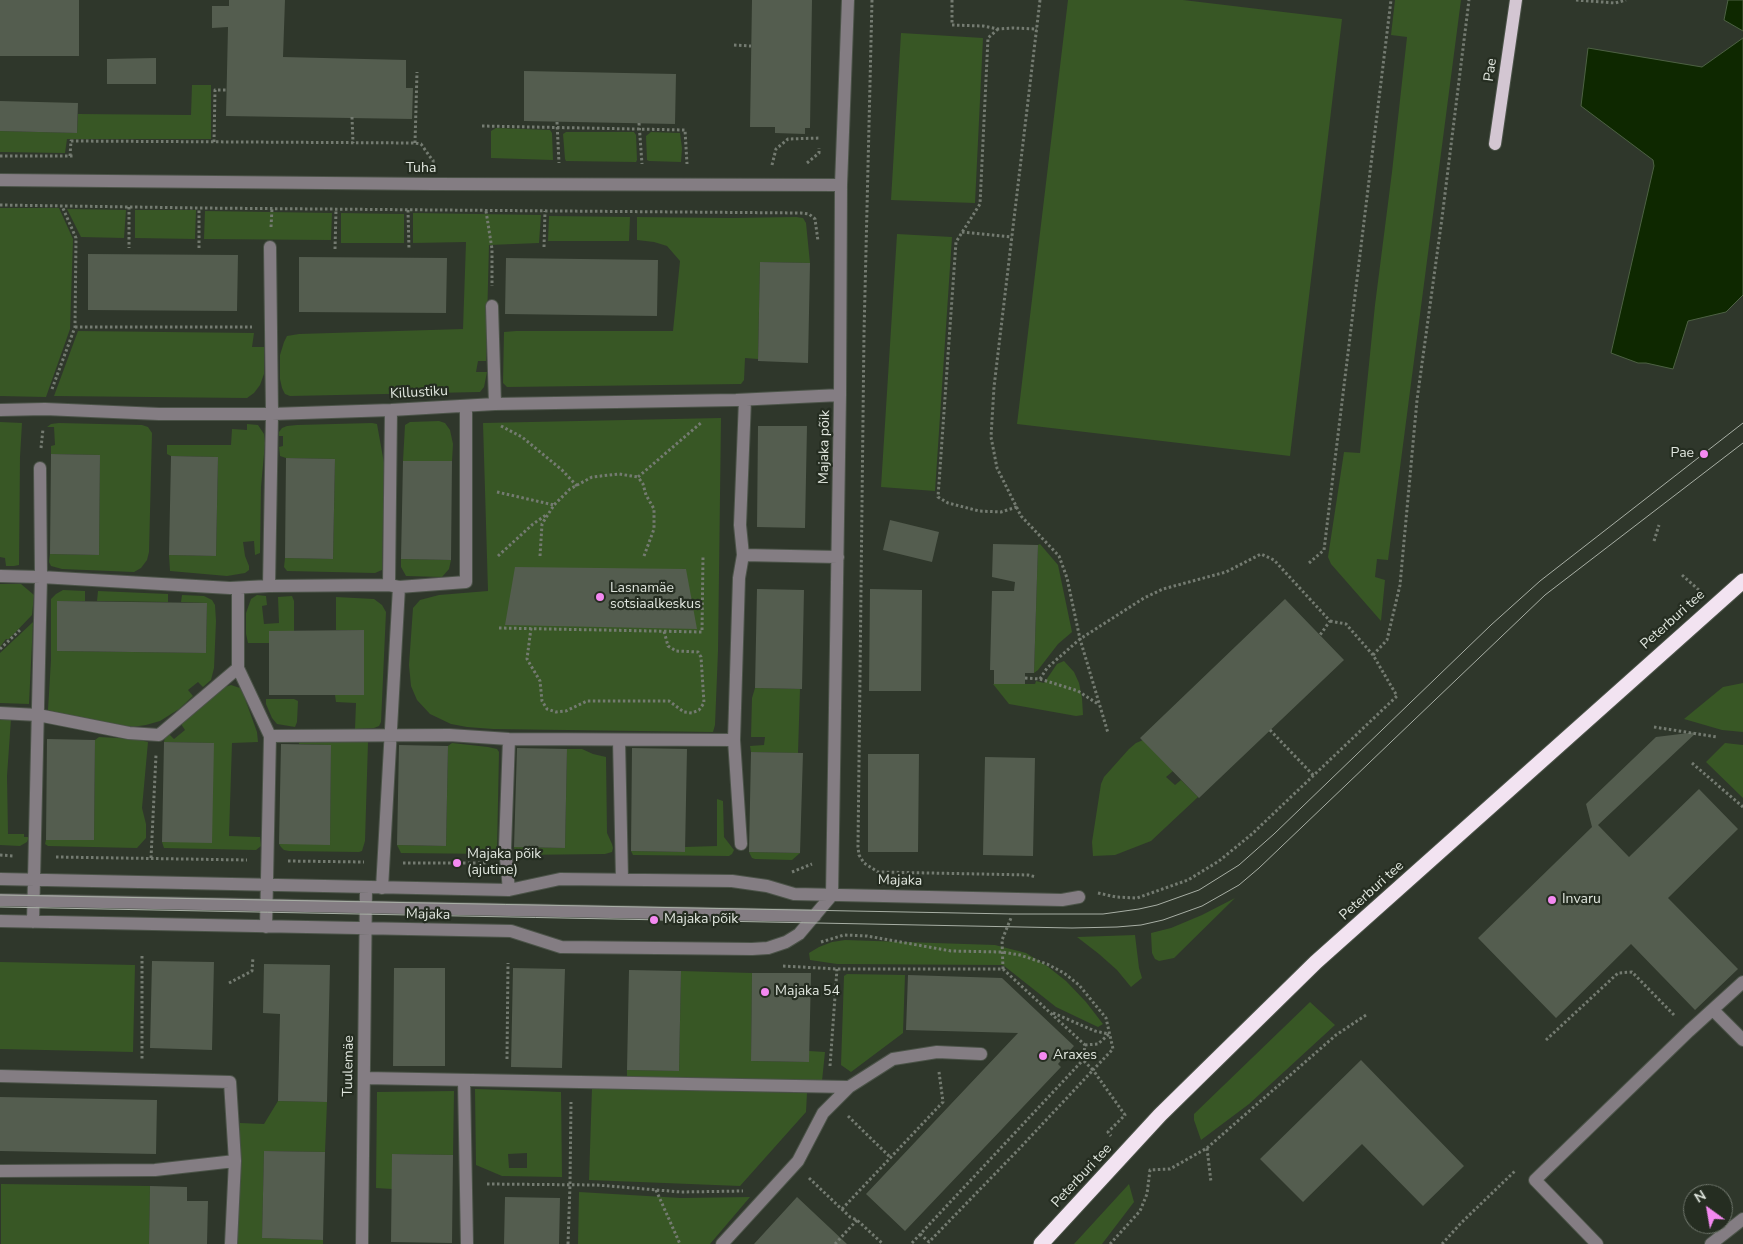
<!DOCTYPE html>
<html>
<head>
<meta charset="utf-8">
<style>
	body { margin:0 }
	#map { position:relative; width:1743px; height:1244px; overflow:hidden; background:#2f372b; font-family:"Nunito Sans",sans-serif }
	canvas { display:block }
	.north { position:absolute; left:1683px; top:1184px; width:50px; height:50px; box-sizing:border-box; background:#252d21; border:1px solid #70776d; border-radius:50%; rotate:328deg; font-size:14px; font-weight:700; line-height:20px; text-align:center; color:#e0e6de }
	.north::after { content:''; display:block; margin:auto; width:18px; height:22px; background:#f489f1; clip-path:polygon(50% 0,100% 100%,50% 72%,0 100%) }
</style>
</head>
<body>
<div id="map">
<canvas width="1743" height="1244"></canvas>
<div class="north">N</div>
</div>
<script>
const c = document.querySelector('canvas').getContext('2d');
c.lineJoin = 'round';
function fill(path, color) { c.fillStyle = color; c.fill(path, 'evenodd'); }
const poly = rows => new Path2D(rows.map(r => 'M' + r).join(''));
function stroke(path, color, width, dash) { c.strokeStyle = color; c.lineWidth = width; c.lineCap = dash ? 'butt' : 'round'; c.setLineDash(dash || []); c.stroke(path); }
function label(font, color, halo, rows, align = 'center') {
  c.font = font + ' "Nunito Sans",sans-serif'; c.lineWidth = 4.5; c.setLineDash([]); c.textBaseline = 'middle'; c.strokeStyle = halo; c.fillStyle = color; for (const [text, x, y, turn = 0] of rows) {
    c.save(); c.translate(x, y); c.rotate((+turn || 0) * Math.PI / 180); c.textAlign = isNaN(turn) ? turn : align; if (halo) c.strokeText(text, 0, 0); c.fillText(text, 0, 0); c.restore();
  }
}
fill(poly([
	[1068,0,1183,0,1342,19,1290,456,1017,424],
	[1395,0,1461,0,1388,560,1377,559,1375,577,1385,580,1381,621,1331,564,1328,557,1344,452,1360,453,1375,305,1392,172,1407,37,1391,35],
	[901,33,983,38,975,203,891,200],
	[192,85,211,85,211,139,67,139,65,153,0,152,0,131,77,133,78,114,191,115],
	[496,128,550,130,552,133,553,160,491,158,491,131],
	[566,132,634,132,636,135,637,160,636,162,566,161,565,159,563,134],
	[651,132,680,133,682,148,681,162,649,161,647,160,646,136],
	[0,208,59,208,73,239,70,329,46,397,0,396],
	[67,209,126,210,124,238,81,237],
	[135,210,196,210,195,239,135,238],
	[205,211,332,213,331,240,204,239],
	[341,213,404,214,404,243,341,243],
	[413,213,541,215,539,243,489,245,486,361,478,361,476,372,487,372,484,387,480,392,290,396,285,394,282,388,280,379,280,355,284,342,287,336,299,334,463,329,466,242,413,243],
	[549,216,630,217,629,241,548,241],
	[637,217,732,218,796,217,803,218,806,223,810,263,760,262,758,359,745,358,744,380,741,384,507,387,503,383,504,332,516,331,673,331,680,261,667,246,654,242,637,240],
	[897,234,952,237,935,491,881,487],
	[78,331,254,333,252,347,264,347,264,374,260,385,254,393,247,398,54,396],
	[721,418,718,651,715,725,713,732,493,729,467,727,451,724,430,714,417,700,411,686,409,665,413,608,420,600,439,595,488,591,483,423],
	[439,421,445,423,450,430,453,444,452,461,403,461,405,425,410,422],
	[0,422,22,423,20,457,19,565,14,566,6,566,5,558,0,557],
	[59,423,142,425,148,427,152,433,149,552,147,560,141,568,134,572,62,569,51,566,49,562,50,554,99,555,100,455,51,454,51,446,55,445,54,427,47,427,51,424],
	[372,423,377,424,384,463,382,570,375,573,287,571,284,567,285,558,333,559,335,459,286,458,280,456,279,447,283,446,283,436,279,436,279,432,282,428,287,426,297,425],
	[247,424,258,425,264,434,265,443,261,487,260,553,255,555,254,541,243,542,245,556,249,566,249,570,245,573,227,576,170,571,169,555,216,556,218,457,171,456,167,454,167,445,231,445,232,429,247,430],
	[1040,544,1058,565,1072,632,1058,644,1038,670,1034,673,1038,545],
	[401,559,451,560,449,569,442,577,406,576,401,567],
	[0,584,21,584,34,595,32,615,9,639,6,639,0,647],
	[63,590,85,591,85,601,58,601,57,651,206,653,207,603,181,602,182,595,204,596,212,600,215,605,216,621,214,668,211,680,203,687,198,682,188,690,193,696,179,709,160,721,146,725,132,727,90,721,48,710,51,660,51,599,56,594],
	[98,591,168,594,168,602,97,601],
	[257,595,266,596,267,605,262,606,264,624,279,623,278,597,292,596,294,601,294,631,269,631,269,643,248,643,246,634,246,613,251,599],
	[336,597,374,599,382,605,386,612,381,722,379,726,374,728,355,729,356,703,336,702,335,695,364,694,364,630,336,630],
	[33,622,29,704,0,703,0,653],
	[1064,661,1074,672,1079,683,1082,698,1083,715,1076,716,1009,704,993,684,1035,684,1036,681,1044,683,1057,664],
	[1743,683,1743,732,1722,730,1684,719,1723,687],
	[231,685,240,688,244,696,257,732,258,742,232,743,229,836,260,837,261,846,256,850,164,848,162,842,213,743,164,742,165,738,169,734,174,739,185,730,181,724,183,722,225,687],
	[755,688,800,689,798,753,751,752,750,746,764,745,765,737,751,737,752,698],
	[266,699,294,699,298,701,297,722,295,727,277,724,272,718,266,704],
	[0,717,11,719,7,776,8,834,24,834,24,837,29,837,27,842,20,846,0,845],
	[99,737,136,739,148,742,142,808,146,824,146,838,137,848,48,846,45,844,46,840,94,840,95,740],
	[299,740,365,740,368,742,365,841,362,851,359,852,289,851,284,850,281,847,279,844,330,844,331,745,299,744],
	[1143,740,1173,771,1166,777,1175,785,1181,780,1198,797,1151,841,1115,855,1093,856,1092,842,1101,784,1104,777,1129,749,1136,743],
	[452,743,488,747,497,749,499,752,497,851,493,854,401,853,397,845,446,846,448,746],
	[1725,743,1743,745,1743,798,1706,762],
	[567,749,582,749,593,754,606,757,607,833,612,844,613,848,612,852,605,854,518,855,515,852,514,847,565,848],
	[717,799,723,801,724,837,734,850,732,854,729,856,633,855,631,851,684,852,685,847,717,846],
	[749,852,800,853,792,860,755,859,752,858],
	[1235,898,1174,958,1159,961,1155,959,1152,953,1151,933,1171,928,1202,915],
	[1135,935,1139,968,1142,978,1131,987,1117,970,1099,954,1077,937],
	[845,940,995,945,1026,953,1047,966,1066,981,1086,1002,1103,1024,1098,1027,1056,1007,1003,965,837,964,810,960,809,953,819,947,832,942],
	[0,962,135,965,133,1052,0,1049],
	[681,971,752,973,751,1061,809,1062,809,1051,825,1052,822,1081,627,1079,627,1070,679,1071],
	[847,974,905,975,903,1033,851,1072,841,1065,844,976],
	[1310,1002,1335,1025,1249,1104,1201,1140,1194,1120,1194,1114],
	[592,1088,807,1093,806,1112,740,1186,589,1180],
	[475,1089,561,1092,562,1177,502,1176,476,1165],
	[527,1153,527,1168,509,1168,508,1154],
	[454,1091,453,1155,393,1154,392,1189,376,1188,377,1092],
	[278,1101,327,1102,325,1152,264,1151,262,1238,323,1240,323,1244,236,1244,240,1123,264,1124],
	[1,1184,150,1186,149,1244,1,1244],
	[1129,1184,1134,1202,1102,1244,1074,1244],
	[579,1192,681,1198,750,1197,710,1244,578,1244]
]), '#385725');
const water = poly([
	[1728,0,1743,0,1743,31,1724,20,1728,0],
	[1743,38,1743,295,1726,312,1688,321,1673,369,1646,363,1638,363,1611,353,1654,166,1653,160,1581,106,1588,48,1702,67,1743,38]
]);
fill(water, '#0e2800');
stroke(water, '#4d6143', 1);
fill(poly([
	[0,0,79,0,79,56,0,56],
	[229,0,285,0,283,57,406,60,406,88,413,88,412,119,226,116,228,27,212,28,212,6,229,6],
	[752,0,812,0,810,128,805,128,805,134,775,133,775,127,750,127],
	[156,58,156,84,107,84,107,59],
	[524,71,676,74,675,124,524,121],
	[0,101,78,103,77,133,0,131],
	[88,254,238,255,237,311,88,310],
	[299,257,447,258,446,313,299,312],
	[506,258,658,260,657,316,505,314],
	[760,262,810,263,808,363,758,361],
	[758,426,807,426,805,528,757,527],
	[51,454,100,455,99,555,50,554],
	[171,456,218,457,216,556,169,555],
	[286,458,335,459,333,559,285,558],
	[403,461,452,461,451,560,401,559],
	[890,520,939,532,932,562,883,550],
	[993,544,1038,545,1034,673,1025,673,1025,684,994,684,994,670,990,670,992,591,1014,591,1015,582,992,577],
	[515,567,686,569,697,629,505,625],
	[757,589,804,590,802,689,755,688],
	[870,589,922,590,921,691,869,691],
	[1285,599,1344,660,1199,798,1140,738],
	[57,601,207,603,206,653,57,651],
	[364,630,364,695,269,695,269,631],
	[1697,732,1598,825,1629,857,1699,789,1738,829,1668,898,1738,969,1695,1010,1631,944,1556,1018,1478,938,1592,827,1586,804,1656,737],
	[47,739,95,740,94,840,46,840],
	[164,742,214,743,212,843,162,842],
	[281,744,331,745,330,845,279,844],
	[399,745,448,746,446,846,397,845],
	[517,748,567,749,565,848,514,847],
	[632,748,687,749,685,852,631,851],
	[751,752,803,753,800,853,749,852],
	[868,754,919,754,918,852,868,852],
	[985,757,1035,758,1033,856,983,855],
	[152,961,214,962,212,1050,150,1048],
	[264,964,330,965,327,1102,278,1101,280,1014,263,1013],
	[394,968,445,968,445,1066,393,1066],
	[513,968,565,969,562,1068,511,1067],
	[629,970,681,971,679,1071,627,1070],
	[752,973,811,973,809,1062,751,1061],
	[908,975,1002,978,1074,1046,1058,1064,1061,1067,905,1231,866,1194,1018,1033,906,1030],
	[1361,1060,1464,1166,1423,1206,1362,1144,1303,1202,1260,1159],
	[0,1097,157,1100,156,1154,0,1151],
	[264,1151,325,1152,323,1240,262,1238],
	[392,1154,453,1155,452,1243,391,1242],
	[150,1186,187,1187,187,1201,208,1201,207,1244,149,1244],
	[505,1197,560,1198,559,1244,504,1244],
	[797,1197,847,1244,754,1244]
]), '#545d4f');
const minor = poly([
	[0,180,433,184,841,185],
	[492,306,495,404],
	[0,410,45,409,159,414,272,414,391,410,495,404,736,400,840,395],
	[391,410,389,585,399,587,466,582,466,406],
	[743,555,740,525,745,400],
	[0,576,41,577,230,588,269,586,389,585],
	[269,586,272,414,270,247],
	[238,588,238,668,270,736,266,927],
	[0,713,38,715,129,733,159,735,238,668],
	[270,736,449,735,509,739,734,740],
	[619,740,622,879],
	[741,844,734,740,739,578,743,555,838,557],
	[0,879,509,890,560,879,732,881,767,886,794,894,1062,900,1079,897],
	[382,888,399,587],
	[509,890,505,848,509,739],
	[832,895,840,395,841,185,848,0],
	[0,900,815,916],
	[0,921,511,931,561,947,752,949,768,948,786,942,799,934,832,895],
	[33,922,41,577,40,468],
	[1713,1010,1743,1040],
	[0,1076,230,1082,235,1161,231,1244],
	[364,1078,849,1087,893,1059,937,1052,981,1054],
	[464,1080,467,1244],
	[0,1171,155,1170,235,1161],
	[362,1244,366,888],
	[722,1244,798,1161,823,1113,849,1087],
	[1597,1244,1535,1180,1689,1031,1743,982],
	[1711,1244,1743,1219]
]);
const major = poly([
	[1495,144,1516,0]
]);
const highway = poly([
	[1041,1244,1160,1115,1316,962,1743,581]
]);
stroke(minor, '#4b5348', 14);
stroke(major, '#4b5348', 14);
stroke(highway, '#4b5348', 17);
stroke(poly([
	[872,0,864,333,858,847,859,855,864,863,878,872,1028,875,1036,877],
	[952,0,952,25,983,26,998,29,1013,28,1037,29],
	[1040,0,994,387,991,437,997,468,1021,516,1059,556,1067,578,1080,639,1108,733],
	[1576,0,1615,3,1626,0],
	[998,29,988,38,980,204,956,242,938,497,948,503,979,511,1001,512,1017,507],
	[734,45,751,46],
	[352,117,353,143],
	[557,122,559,163],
	[639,123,642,164],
	[482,126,685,130,687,164],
	[214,142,215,90,226,90],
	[415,143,417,72],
	[0,156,75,156],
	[70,156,71,141,415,143,421,144,433,161,436,161],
	[807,163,819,153,819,148],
	[772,165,776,149,788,139,820,138],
	[0,205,199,208,801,213,809,214,815,219,818,241],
	[129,207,129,248],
	[408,210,409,250],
	[486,211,492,249,492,286],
	[271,227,272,209],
	[962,232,1012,237],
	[544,247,545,211],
	[199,248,199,208],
	[335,249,336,210],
	[75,327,252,327],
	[52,389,75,327,76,238,62,206],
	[501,426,522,437,562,470,577,486],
	[41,448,43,429],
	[497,492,554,505],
	[1654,541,1659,525],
	[498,556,533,524,546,515],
	[540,556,542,524,554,505,570,489,592,477,619,474,638,477],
	[644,556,654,529,654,509,646,495,643,484,638,477,702,422],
	[1309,563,1324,550,1391,0],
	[1682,575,1700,591],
	[499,628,702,632,703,556],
	[531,628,527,659,540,681,542,701,547,709,556,712,566,711,587,701,669,701,684,712,692,713,699,710,704,703,701,657,698,652,676,651,668,646,664,631],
	[0,649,20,630],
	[1373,655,1387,640,1400,585,1417,400,1442,218,1469,0],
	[1025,678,1040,679,1047,668,1080,639,1144,598,1163,589,1226,572,1261,554,1274,560,1330,621,1320,635],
	[1040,679,1078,691,1098,704],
	[1654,727,1717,737],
	[1270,730,1314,776],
	[1692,763,1743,807],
	[0,855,14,856],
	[56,857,247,860],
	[151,858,156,755],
	[288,861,364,862],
	[403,863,487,863],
	[792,872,812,864],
	[1098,893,1116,897,1137,898,1188,880,1219,861,1252,834,1397,696,1373,655,1346,624,1330,621],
	[821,942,844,935,867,936,951,951,1002,952,1020,955,1047,964,1064,973,1079,985,1106,1018,1113,1049,1093,1070,1125,1115,1108,1132,1111,1136],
	[142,956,142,1060],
	[783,966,837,969,1003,969,1085,1045,1083,1060,911,1244],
	[1003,969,1002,940,1011,918],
	[229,983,252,971,253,957],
	[1053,1013,1095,1031,1109,1034],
	[1546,1040,1618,973,1632,972,1675,1016],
	[1085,1045,1098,1044,1109,1034],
	[507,1059,508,963],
	[830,1066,837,969],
	[848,1116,891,1158],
	[1207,1148,1336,1035,1366,1015],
	[809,1178,850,1217,857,1220,883,1244],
	[487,1184,597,1185,681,1192,743,1191],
	[656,1190,680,1244],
	[842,1209,943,1102,939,1072],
	[920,1234,929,1242,1019,1149,1093,1070,1083,1060],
	[568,1244,570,1185,571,1102],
	[835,1244,857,1220],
	[1110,1244,1140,1211,1147,1194,1150,1170,1170,1169,1207,1148,1211,1182],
	[1442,1244,1461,1223,1516,1170]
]), '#747b71', 3, [2.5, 2.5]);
stroke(minor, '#847d83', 12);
stroke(major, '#d3c6d2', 12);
stroke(highway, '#f2e3f1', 15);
stroke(poly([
	[0,895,1012,914,1103,914,1139,909,1157,905,1199,890,1239,865,1274,834,1491,625,1540,581,1743,423],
	[0,907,1072,928,1117,927,1141,925,1163,920,1202,906,1239,885,1259,868,1545,595,1743,443]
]), '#a8afa5', 1);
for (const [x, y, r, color] of [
	[1704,454,5,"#f489f1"],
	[600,597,5,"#f489f1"],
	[457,863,5,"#f489f1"],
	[1552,900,5,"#f489f1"],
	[654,920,5,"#f489f1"],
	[765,992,5,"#f489f1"],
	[1043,1056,5,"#f489f1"]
]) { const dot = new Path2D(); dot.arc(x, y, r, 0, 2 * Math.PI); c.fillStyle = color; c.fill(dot); stroke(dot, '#252d21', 2); }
label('14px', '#e0e6de', '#252d21', [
	["Pae",1491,70,-82],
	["Tuha",421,169],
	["Killustiku",419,393,-3],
	["Majaka põik",825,447,-89],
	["Peterburi tee",1673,620,-42],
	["Majaka",900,881,1],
	["Peterburi tee",1372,891,-42],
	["Majaka",428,915,1],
	["Tuulemäe",349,1066,-89],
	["Peterburi tee",1082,1176,-47]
]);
label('14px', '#e0e6de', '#252d21', [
	["Pae",1694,454,"right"],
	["Lasnamäe",610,589],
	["sotsiaalkeskus",610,605],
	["Majaka põik",467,855],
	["(ajutine)",467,871],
	["Invaru",1562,900],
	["Majaka põik",664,920],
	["Majaka 54",775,992],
	["Araxes",1053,1056]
], 'left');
</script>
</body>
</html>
